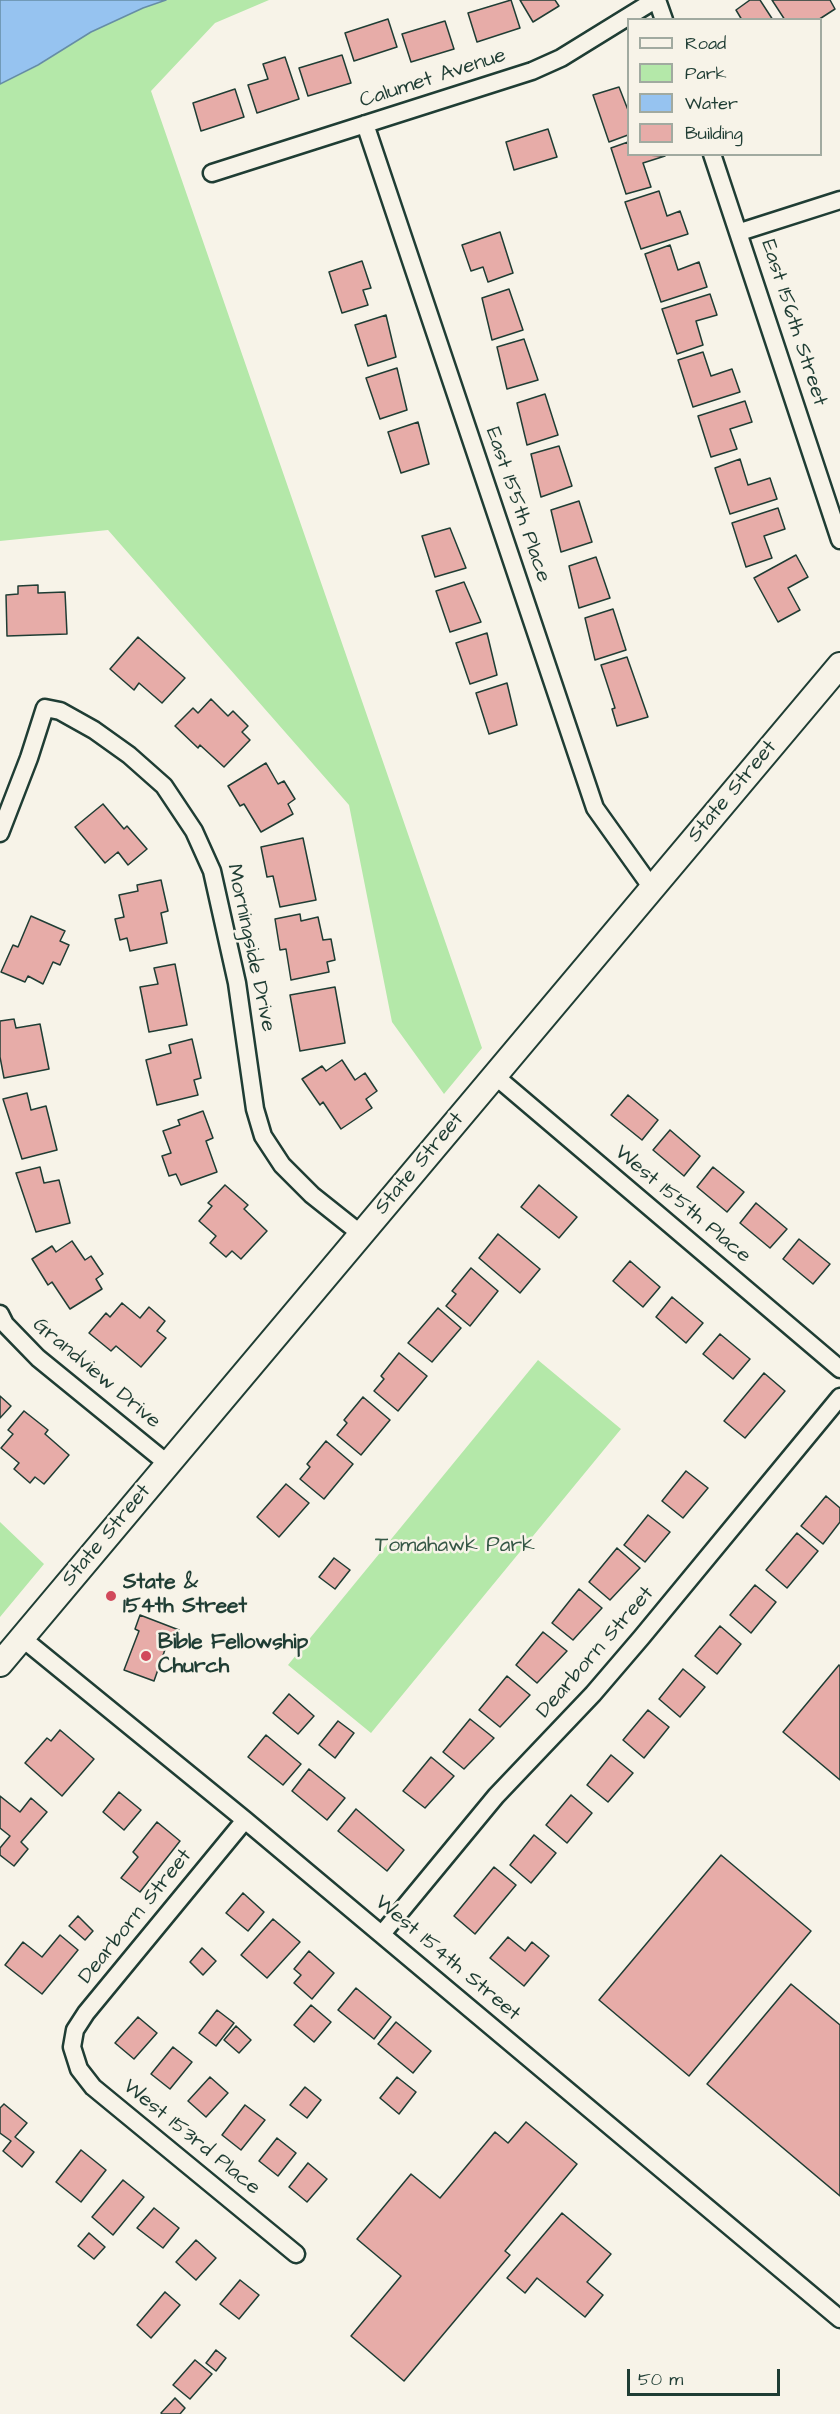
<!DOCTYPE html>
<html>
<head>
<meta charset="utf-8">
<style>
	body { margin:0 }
	#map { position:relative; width:840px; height:2414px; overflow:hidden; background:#f7f3e8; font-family:"Architects Daughter",sans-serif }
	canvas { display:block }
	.legend { position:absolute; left:627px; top:18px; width:195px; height:138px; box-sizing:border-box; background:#f7f3e8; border:2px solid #a1aaa0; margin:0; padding:8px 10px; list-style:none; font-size:18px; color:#1f3d34 }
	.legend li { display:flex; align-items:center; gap:12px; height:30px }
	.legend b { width:30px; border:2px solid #a1aaa0 }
	.scale { position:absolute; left:627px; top:2369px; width:153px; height:27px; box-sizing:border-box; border:3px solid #1f3d34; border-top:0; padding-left:8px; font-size:18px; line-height:21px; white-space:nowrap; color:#1f3d34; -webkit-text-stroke:4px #f7f3e8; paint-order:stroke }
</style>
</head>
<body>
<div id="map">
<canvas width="840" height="2414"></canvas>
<ul class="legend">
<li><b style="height:8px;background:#f7f3e8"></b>Road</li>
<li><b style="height:16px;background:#b4e8a9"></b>Park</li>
<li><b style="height:16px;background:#96c3f0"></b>Water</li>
<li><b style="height:16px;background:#e7aca8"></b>Building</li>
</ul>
<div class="scale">50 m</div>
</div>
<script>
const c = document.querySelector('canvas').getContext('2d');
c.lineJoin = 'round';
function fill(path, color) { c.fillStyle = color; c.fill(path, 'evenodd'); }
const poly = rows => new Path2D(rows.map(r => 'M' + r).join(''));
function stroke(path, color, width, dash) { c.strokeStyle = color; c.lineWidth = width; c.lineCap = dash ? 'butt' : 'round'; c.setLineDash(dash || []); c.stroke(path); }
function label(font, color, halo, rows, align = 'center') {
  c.font = font + ' "Architects Daughter",sans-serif'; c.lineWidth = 5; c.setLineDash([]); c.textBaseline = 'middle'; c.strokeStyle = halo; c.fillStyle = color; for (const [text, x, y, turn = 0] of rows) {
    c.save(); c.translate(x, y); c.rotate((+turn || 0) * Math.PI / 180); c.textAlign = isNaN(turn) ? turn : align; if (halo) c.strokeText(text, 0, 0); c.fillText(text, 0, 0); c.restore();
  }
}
fill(poly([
	[166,0,269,0,215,23,151,91,482,1048,444,1094,392,1022,349,805,108,530,0,541,0,84,39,65,91,32,143,8],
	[538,1360,621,1429,371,1733,288,1665],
	[0,1522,44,1564,0,1617]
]), '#b4e8a9');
const water = poly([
	[0,0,166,0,143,8,91,32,38,65,0,84,0,0]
]);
fill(water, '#96c3f0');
stroke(water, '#668da5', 1.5);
const building = poly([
	[511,0,520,28,477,42,468,13,511,0],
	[520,0,555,0,559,6,533,22,520,0],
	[750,0,760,0,773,20,742,20,736,10,750,0],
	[772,0,830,0,835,9,818,20,785,20,772,0],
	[388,19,397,47,354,61,345,33,388,19],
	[445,21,454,49,411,62,402,34,445,21],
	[342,55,351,83,308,96,299,68,342,55],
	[285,57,299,99,257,113,248,85,268,79,263,64,285,57],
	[619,87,628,110,628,135,609,142,593,95,619,87],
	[235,89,244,117,201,131,193,103,235,89],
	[548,129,557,157,514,170,506,142,548,129],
	[628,142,628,154,665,156,643,163,651,187,626,194,611,148,628,142],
	[659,191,667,216,680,211,688,234,641,249,625,202,659,191],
	[500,232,513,273,488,282,483,267,471,271,462,245,500,232],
	[670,245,678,270,699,262,707,287,661,302,645,254,670,245],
	[362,261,371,288,363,290,368,305,342,313,329,272,362,261],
	[509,289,523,330,492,340,482,298,509,289],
	[710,294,717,315,696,321,703,345,677,354,662,309,710,294],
	[386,315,396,357,368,366,355,325,386,315],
	[524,339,538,380,507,389,497,347,524,339],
	[703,352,711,376,732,369,740,392,693,407,678,360,703,352],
	[397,368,407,410,380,419,366,378,397,368],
	[545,394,558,435,527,445,517,403,545,394],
	[745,401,752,422,730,429,737,449,711,457,698,416,745,401],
	[418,422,429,464,401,473,388,432,418,422],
	[559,446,572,486,541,497,531,454,559,446],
	[740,459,748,485,770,478,777,499,730,514,715,468,740,459],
	[579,501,592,542,561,552,551,510,579,501],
	[778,508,785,529,764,536,772,558,746,567,732,523,778,508],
	[450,528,466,568,435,577,422,536,450,528],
	[796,555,808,577,788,588,800,610,778,622,754,578,796,555],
	[596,557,610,598,579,608,569,566,596,557],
	[464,582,481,622,450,632,436,591,464,582],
	[38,585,38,593,65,592,67,634,7,636,6,595,18,594,18,586,38,585],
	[613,609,626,650,595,660,585,618,613,609],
	[487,633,497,675,470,684,456,643,487,633],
	[138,637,185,678,162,703,139,683,134,690,110,669,138,637],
	[627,657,648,717,617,726,612,709,615,708,601,665,627,657],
	[507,683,517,725,489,734,476,693,507,683],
	[211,699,228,716,233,711,248,726,242,732,250,740,224,767,200,745,198,748,175,726,193,708,198,713,211,699],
	[266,763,278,784,284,781,295,799,288,804,293,814,261,832,244,804,240,806,228,786,266,763],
	[103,804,124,829,127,826,147,849,128,865,118,852,105,863,75,827,103,804],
	[303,838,316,900,280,907,273,876,267,877,261,847,303,838],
	[161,880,168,911,161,913,167,943,130,951,127,938,120,940,115,919,124,917,119,895,138,891,137,885,161,880],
	[300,914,301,921,318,917,323,940,331,939,335,960,327,962,329,972,291,980,286,949,280,950,275,919,300,914],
	[31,916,65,931,60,941,69,945,60,965,53,962,43,984,28,976,25,982,1,972,13,945,18,947,31,916],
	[175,964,187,1025,149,1032,140,987,158,984,154,968,175,964],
	[335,987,345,1043,300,1051,290,995,335,987],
	[14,1019,16,1028,40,1024,49,1069,4,1078,0,1057,0,1021,14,1019],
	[192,1039,201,1078,194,1080,198,1095,157,1105,146,1060,171,1053,169,1045,192,1039],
	[342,1060,355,1080,365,1073,377,1091,366,1099,372,1108,341,1129,323,1102,320,1105,302,1079,322,1066,326,1071,342,1060],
	[27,1093,31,1110,46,1106,57,1150,22,1159,3,1099,27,1093],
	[628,1095,658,1120,642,1140,611,1115,628,1095],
	[203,1111,213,1138,206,1141,217,1172,181,1185,176,1174,169,1176,162,1156,171,1153,163,1131,180,1125,178,1120,203,1111],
	[670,1130,700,1156,684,1176,653,1150,670,1130],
	[40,1167,44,1183,59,1180,70,1223,36,1232,16,1173,40,1167],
	[713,1167,744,1192,727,1212,697,1187,713,1167],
	[225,1185,248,1205,244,1209,267,1231,241,1259,232,1251,226,1257,210,1243,216,1236,199,1221,212,1206,208,1203,225,1185],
	[539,1185,577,1217,559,1238,521,1207,539,1185],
	[756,1203,787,1229,770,1248,740,1223,756,1203],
	[498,1234,540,1269,520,1293,479,1258,498,1234],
	[799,1239,830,1264,813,1284,783,1259,799,1239],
	[72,1241,85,1260,91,1256,103,1274,96,1279,102,1289,70,1309,52,1282,48,1285,32,1259,52,1246,56,1252,72,1241],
	[630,1261,660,1287,643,1307,613,1281,630,1261],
	[471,1268,498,1291,470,1326,446,1306,456,1294,452,1291,471,1268],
	[672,1297,703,1323,686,1343,656,1317,672,1297],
	[122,1303,140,1318,149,1307,165,1321,157,1331,166,1338,141,1367,116,1346,111,1351,89,1333,106,1313,110,1317,122,1303],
	[438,1308,461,1328,432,1362,408,1343,438,1308],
	[720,1334,750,1359,733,1379,703,1354,720,1334],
	[399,1353,427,1376,398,1411,374,1391,384,1379,381,1376,399,1353],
	[764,1373,785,1391,745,1438,724,1421,764,1373],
	[0,1396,11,1406,0,1418,0,1396],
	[363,1397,390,1420,361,1455,337,1435,347,1423,344,1420,363,1397],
	[24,1411,48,1430,45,1434,69,1455,44,1484,35,1477,30,1483,14,1469,19,1463,1,1448,13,1434,8,1430,24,1411],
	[326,1441,353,1464,324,1499,300,1479,310,1467,307,1464,326,1441],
	[686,1471,708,1488,683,1518,662,1501,686,1471],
	[286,1484,309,1503,279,1537,257,1517,286,1484],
	[826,1496,840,1508,840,1522,823,1544,801,1526,826,1496],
	[648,1515,670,1532,645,1562,624,1545,648,1515],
	[797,1533,818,1551,787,1588,766,1570,797,1533],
	[617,1548,640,1568,610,1600,589,1582,617,1548],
	[334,1558,350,1570,335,1589,319,1577,334,1558],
	[755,1585,776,1602,751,1633,730,1615,755,1585],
	[579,1589,602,1608,573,1640,552,1623,579,1589],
	[140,1615,179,1630,174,1642,168,1641,154,1681,124,1670,139,1631,135,1629,140,1615],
	[720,1626,741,1644,717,1674,695,1656,720,1626],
	[543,1632,567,1651,537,1683,516,1665,543,1632],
	[839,1665,840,1666,840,1780,783,1732,839,1665],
	[683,1669,705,1687,680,1717,659,1699,683,1669],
	[507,1676,530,1695,500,1727,479,1710,507,1676],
	[289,1694,314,1716,298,1734,273,1713,289,1694],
	[648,1710,669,1727,644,1758,623,1740,648,1710],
	[470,1719,494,1738,464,1769,443,1752,470,1719],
	[338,1721,354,1733,335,1758,319,1745,338,1721],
	[60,1730,94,1759,62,1796,25,1763,47,1738,51,1741,60,1730],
	[266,1735,301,1764,283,1785,248,1757,266,1735],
	[611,1755,633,1773,608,1802,587,1785,611,1755],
	[431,1757,454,1776,425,1808,403,1791,431,1757],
	[309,1769,345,1798,327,1820,292,1791,309,1769],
	[119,1792,141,1810,124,1830,103,1812,119,1792],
	[571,1795,592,1813,567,1843,546,1825,571,1795],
	[0,1796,20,1812,31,1798,47,1812,21,1842,28,1849,14,1866,0,1855,0,1848,10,1836,0,1828,0,1796],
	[356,1809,404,1850,387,1871,338,1831,356,1809],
	[157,1822,180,1841,140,1892,121,1878,138,1857,133,1852,157,1822],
	[534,1835,556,1853,531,1883,510,1865,534,1835],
	[721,1855,811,1931,689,2076,599,2000,721,1855],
	[494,1867,516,1885,475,1934,454,1916,494,1867],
	[243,1893,264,1912,248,1931,226,1913,243,1893],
	[78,1916,93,1931,85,1940,69,1926,78,1916],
	[273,1919,300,1942,267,1978,241,1955,273,1919],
	[60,1935,78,1950,42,1994,5,1965,23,1942,42,1957,60,1935],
	[508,1937,525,1951,532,1942,549,1956,524,1986,490,1958,508,1937],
	[202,1948,216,1961,203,1975,190,1962,202,1948],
	[309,1951,334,1973,312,1999,294,1983,301,1975,294,1969,309,1951],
	[791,1984,840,2025,840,2196,707,2084,791,1984],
	[356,1988,391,2017,374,2039,338,2010,356,1988],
	[311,2005,331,2022,314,2042,294,2025,311,2005],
	[217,2010,234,2023,216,2046,199,2033,217,2010],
	[138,2017,157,2033,134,2059,115,2043,138,2017],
	[396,2022,431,2051,413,2073,378,2044,396,2022],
	[236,2026,251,2040,239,2053,224,2040,236,2026],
	[173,2047,192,2062,170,2089,151,2074,173,2047],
	[210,2077,228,2093,206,2117,188,2101,210,2077],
	[397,2077,416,2092,399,2114,380,2098,397,2077],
	[305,2087,321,2100,307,2118,290,2105,305,2087],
	[4,2104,27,2123,15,2137,34,2152,22,2167,3,2151,11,2141,0,2133,0,2108,4,2104],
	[245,2105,265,2120,241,2150,222,2135,245,2105],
	[526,2122,577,2164,505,2251,510,2255,404,2381,351,2336,401,2276,357,2239,411,2174,440,2198,495,2132,508,2143,526,2122],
	[277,2138,296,2153,278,2176,259,2161,277,2138],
	[81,2150,106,2170,81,2202,56,2182,81,2150],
	[308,2163,327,2179,307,2202,289,2187,308,2163],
	[123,2180,144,2197,113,2235,92,2217,123,2180],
	[154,2208,179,2228,163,2248,137,2228,154,2208],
	[562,2213,611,2254,587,2282,603,2295,585,2317,537,2278,525,2293,507,2278,562,2213],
	[89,2233,105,2247,94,2259,78,2246,89,2233],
	[196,2240,216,2258,196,2280,176,2262,196,2240],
	[240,2280,259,2295,239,2319,220,2304,240,2280],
	[165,2292,180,2305,151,2338,137,2325,165,2292],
	[216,2350,226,2358,216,2371,206,2363,216,2350],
	[195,2360,212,2374,190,2399,173,2385,195,2360],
	[175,2398,185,2408,180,2414,162,2414,161,2413,175,2398]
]);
fill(building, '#e7aca8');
stroke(building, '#1f3d34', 1.5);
const street = poly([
	[657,0,664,20],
	[365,124,595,808,652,888],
	[712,154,840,540],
	[212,173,532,71,561,58,655,0],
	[740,232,840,200],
	[0,833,29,758,45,708,60,711,94,730,129,755,164,786,194,831,212,871,237,983,255,1109,263,1136,282,1165,312,1195,361,1234],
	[494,1075,840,1369],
	[0,1314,5,1324,38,1358,168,1464],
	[22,1638,245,1820,840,2319],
	[245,1820,86,2013,75,2030,72,2047,79,2069,93,2087,296,2254],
	[382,1934,496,1796,593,1694,641,1638,840,1397]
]);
const secondary = poly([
	[0,1664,840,665]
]);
stroke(street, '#1f3d34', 21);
stroke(secondary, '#1f3d34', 28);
stroke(street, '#f7f3e8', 16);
stroke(secondary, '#f7f3e8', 24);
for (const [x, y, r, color] of [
	[111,1596,6,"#d1495b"],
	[146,1656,6,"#d1495b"]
]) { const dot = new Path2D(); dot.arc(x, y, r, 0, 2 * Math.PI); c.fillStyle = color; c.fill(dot); stroke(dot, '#f7f3e8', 2); }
label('21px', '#1f3d34', '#f7f3e8', [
	["Calumet Avenue",433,79,-18],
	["East 156th Street",793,323,72],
	["East 155th Place",517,505,71],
	["State Street",733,792,-50],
	["Morningside Drive",250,948,78],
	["State Street",420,1164,-50],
	["West 155th Place",682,1205,40],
	["Grandview Drive",96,1374,40],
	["State Street",107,1536,-50],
	["Dearborn Street",596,1653,-49],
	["Dearborn Street",136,1917,-51],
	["West 154th Street",447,1959,40],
	["West 153rd Place",191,2138,39]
]);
label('21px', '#355746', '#f7f3e8', [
	["Tomahawk Park",455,1547]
]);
label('bold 21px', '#1f3d34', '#f7f3e8', [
	["State &",123,1584],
	["154th Street",123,1608],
	["Bible Fellowship",158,1644],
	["Church",158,1668]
], 'left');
</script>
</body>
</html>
